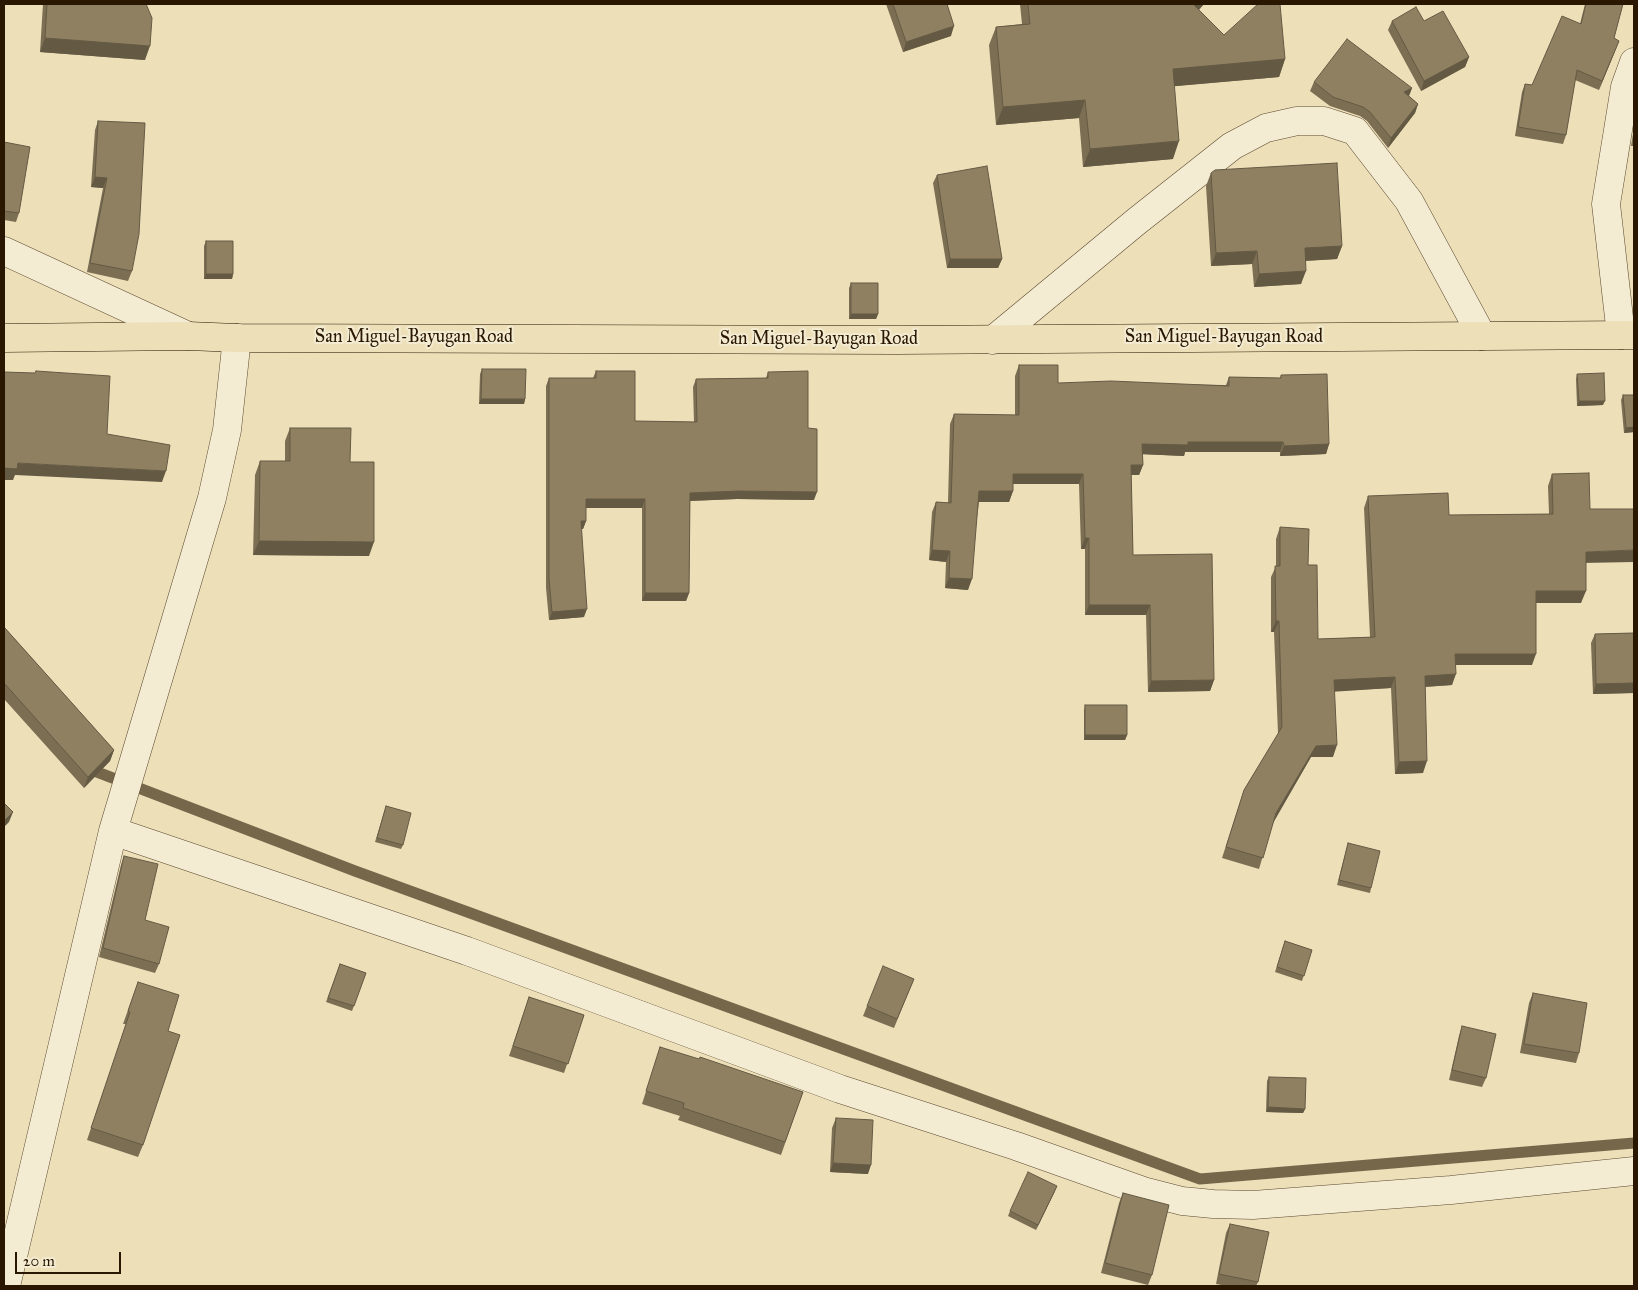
<!DOCTYPE html>
<html>
<head>
<meta charset="utf-8">
<style>
	body { margin:0 }
	#map { position:relative; width:1638px; height:1290px; overflow:hidden; background:#ede0b9; font-family:"IM FELL Great Primer",serif }
	canvas { display:block }
	.frame { position:absolute; inset:0; border:5px solid #2a1701; pointer-events:none }
	.scale { position:absolute; left:15px; top:1252px; width:106px; height:22px; box-sizing:border-box; border:2px solid #2a1701; border-top:0; padding-left:6px; font-size:15px; line-height:18px; white-space:nowrap; color:#2a1701; -webkit-text-stroke:4px #f3ebd2; paint-order:stroke }
</style>
</head>
<body>
<div id="map">
<canvas width="1638" height="1290"></canvas>
<div class="frame"></div>
<div class="scale">20 m</div>
</div>
<script>
const c = document.querySelector('canvas').getContext('2d');
c.lineJoin = 'round';
const poly = rows => new Path2D(rows.map(r => 'M' + r).join(''));
function stroke(path, color, width, dash) { c.strokeStyle = color; c.lineWidth = width; c.lineCap = dash ? 'butt' : 'round'; c.setLineDash(dash || []); c.stroke(path); }
function fill(path, color) { c.fillStyle = color; c.fill(path, 'evenodd'); }
function label(font, color, halo, rows, align = 'center') {
  c.font = font + ' "IM FELL Great Primer",serif'; c.lineWidth = 4; c.setLineDash([]); c.textBaseline = 'middle'; c.strokeStyle = halo; c.fillStyle = color; for (const [text, x, y, turn = 0] of rows) {
    c.save(); c.translate(x, y); c.rotate((+turn || 0) * Math.PI / 180); c.textAlign = isNaN(turn) ? turn : align; if (halo) c.strokeText(text, 0, 0); c.fillText(text, 0, 0); c.restore();
  }
}
stroke(poly([
	[84,767,355,871,1200,1179,1634,1143]
]), '#77674a', 11);
const minor = poly([
	[4,251,188,336],
	[1621,335,1606,204,1625,87,1634,62],
	[993,340,1137,221,1232,146,1266,128,1297,121,1324,121,1355,131,1409,201,1482,336],
	[113,831,467,951,840,1089,1016,1146,1143,1191,1182,1201,1213,1204,1253,1205,1451,1190,1634,1171],
	[6,1286,113,831,212,498,227,430,237,338]
]);
const major = poly([
	[4,338,188,336,237,338,897,340,1634,335]
]);
stroke(minor, '#5b492f', 29);
stroke(major, '#2a1701', 29);
stroke(minor, '#f3ebd2', 28);
stroke(major, '#ede0b9', 28);
fill(poly([
	[43,4,146,4,145,60,40,52],
	[886,4,947,4,951,36,903,52],
	[1020,4,1204,4,1199,10,1224,35,1285,59,1279,77,1174,86,1173,159,1083,167,1079,118,996,125,989,45,996,27,1022,24],
	[1585,4,1623,4,1614,38,1619,41,1599,90,1575,80,1566,135,1563,144,1515,136,1522,92,1525,84,1532,85,1580,24],
	[1392,21,1424,21,1469,57,1465,67,1421,91,1388,30],
	[1314,82,1412,88,1409,96,1418,104,1415,113,1388,148,1367,121,1360,116,1330,106,1310,91],
	[98,121,132,271,128,281,87,272,103,188,91,187,95,130],
	[1634,128,1634,146,1631,146],
	[4,142,19,213,16,222,4,220],
	[1211,173,1342,246,1337,259,1306,261,1301,284,1254,287,1252,264,1211,266,1206,186],
	[937,175,1002,259,998,268,947,268,933,183],
	[206,241,233,274,232,279,204,279,204,246],
	[851,283,878,314,876,319,849,319,849,288],
	[1019,365,1058,383,1226,385,1229,377,1280,378,1281,375,1329,444,1326,454,1280,456,1280,452,1185,452,1184,456,1142,454,1143,465,1139,475,1131,475,1133,555,1214,680,1210,691,1148,692,1146,615,1085,615,1085,549,1081,549,1079,484,1013,484,1013,491,1009,502,979,502,968,590,945,588,946,562,929,560,932,512,936,502,948,503,950,424,954,414,1015,415,1015,376],
	[482,369,525,399,524,404,479,404,480,374],
	[596,371,635,421,694,422,693,387,696,379,766,378,768,372,808,428,814,500,737,499,690,501,689,593,686,601,642,601,642,508,586,508,586,521,583,529,581,529,584,617,549,620,546,588,546,386,549,378,593,378],
	[1577,374,1603,405,1577,406,1576,379],
	[1623,395,1634,395,1634,432,1624,433,1621,400],
	[290,428,350,462,369,556,253,555,255,475,260,461,285,461,285,441],
	[1552,474,1586,563,1581,603,1536,603,1532,665,1456,665,1452,685,1425,687,1423,773,1395,774,1391,688,1334,691,1333,757,1311,757,1273,822,1259,869,1222,858,1244,790,1278,734,1274,632,1271,632,1271,577,1276,566,1276,539,1280,527,1308,565,1318,639,1370,637,1364,508,1368,496,1449,515,1549,514,1548,486],
	[4,627,114,750,110,761,84,788,4,699],
	[1634,633,1634,693,1593,694,1591,643,1595,634],
	[1085,705,1127,735,1125,740,1084,740,1084,710],
	[386,806,403,845,401,849,375,842],
	[1348,843,1371,888,1370,893,1337,885],
	[124,856,159,964,155,973,99,957,121,865],
	[1285,941,1312,950,1302,981,1275,972],
	[340,964,366,973,352,1011,326,1002],
	[914,979,894,1028,863,1016,867,1006],
	[138,982,168,1031,143,1145,138,1157,87,1140,126,1024,123,1024],
	[1533,993,1579,1053,1576,1063,1520,1053,1529,1003],
	[529,997,584,1015,564,1073,509,1056],
	[1462,1026,1486,1078,1482,1087,1449,1080,1459,1036],
	[660,1047,803,1092,781,1155,678,1120,680,1116,642,1104],
	[1269,1077,1305,1109,1303,1113,1266,1112,1267,1081],
	[836,1118,868,1174,830,1172,832,1128],
	[1055,1191,1036,1230,1008,1216,1010,1211],
	[1123,1193,1152,1275,1148,1285,1101,1273,1119,1203],
	[1230,1224,1258,1282,1256,1286,1227,1286,1216,1284,1226,1233]
]), '#7b6e53');
fill(poly([
	[1193,4,1204,4,1187,22],
	[954,26,951,36,903,52,906,42],
	[45,38,150,46,145,60,40,52],
	[1619,41,1616,49,1599,90,1602,81],
	[1469,57,1465,67,1421,91,1424,81],
	[1285,59,1279,77,1166,87,1173,69],
	[1412,88,1408,98,1404,92],
	[1085,100,1079,118,996,125,1003,107],
	[1418,104,1415,113,1388,148,1391,138],
	[1179,141,1173,159,1083,167,1090,149],
	[95,177,107,178,103,188,91,187],
	[1342,246,1337,259,1300,261,1305,248],
	[1257,251,1252,264,1211,266,1216,253],
	[950,259,1002,259,998,268,947,268],
	[1306,271,1301,284,1254,287,1259,274],
	[206,274,233,274,232,279,204,279],
	[851,314,878,314,876,319,849,319],
	[481,399,525,399,524,404,479,404],
	[1579,401,1605,401,1603,405,1577,406],
	[1634,427,1634,432,1624,433,1626,428],
	[1188,442,1283,442,1280,452,1185,452,1184,456,1138,454,1142,444],
	[1329,444,1326,454,1280,456,1284,446],
	[18,463,166,471,162,482,15,475,13,480,4,480,4,468],
	[1131,465,1143,465,1139,475,1127,475],
	[1013,474,1083,474,1079,484,1009,484],
	[740,491,817,492,814,500,737,499,687,501,690,493],
	[979,491,1013,491,1009,502,976,502],
	[586,499,645,499,642,508,583,508],
	[581,521,586,521,583,529,578,529],
	[1085,538,1089,538,1085,549,1081,549],
	[259,541,374,542,369,556,253,555],
	[932,550,950,551,946,562,929,560],
	[1634,550,1634,562,1581,563,1586,552],
	[949,578,972,579,968,590,945,588],
	[1536,591,1586,591,1581,603,1532,603],
	[645,593,689,593,686,601,642,601],
	[1089,605,1150,605,1146,615,1085,615],
	[587,609,584,617,549,620,552,612],
	[1276,621,1279,621,1274,632,1271,632],
	[1455,654,1536,654,1532,665,1451,665],
	[1456,674,1452,685,1421,687,1425,676],
	[1395,677,1391,688,1330,692,1334,680],
	[1214,680,1210,691,1148,692,1151,681],
	[1634,683,1634,693,1593,694,1596,684],
	[1085,735,1127,735,1125,740,1084,740],
	[1337,745,1333,757,1311,757,1272,825,1276,813,1316,746],
	[114,750,110,761,84,788,88,777],
	[1427,761,1423,773,1395,774,1399,762],
	[13,812,9,822,4,827,4,821],
	[1268,1107,1305,1109,1303,1113,1266,1112],
	[833,1163,871,1165,868,1174,830,1172],
	[1057,1186,1055,1191,1036,1230,1038,1225]
]), '#645a44');
const building = poly([
	[47,4,146,4,152,18,150,46,45,38,47,4],
	[893,4,947,4,954,26,906,42,893,4],
	[1028,4,1193,4,1224,35,1258,4,1280,4,1285,59,1173,69,1179,141,1090,149,1085,100,1003,107,996,27,1030,24,1028,4],
	[1586,4,1623,4,1614,38,1619,41,1602,81,1577,70,1566,135,1518,127,1525,84,1532,85,1562,16,1581,24,1586,4],
	[1416,7,1424,21,1443,11,1469,57,1424,81,1392,21,1416,7],
	[1347,39,1412,88,1404,92,1418,104,1391,138,1370,112,1363,107,1333,97,1314,82,1347,39],
	[98,121,145,123,139,234,132,271,90,263,107,178,95,177,98,121],
	[4,142,30,147,19,213,4,211,4,142],
	[1337,163,1342,246,1305,248,1306,271,1259,274,1257,251,1216,253,1211,173,1215,170,1337,163],
	[987,166,1002,259,950,259,937,175,987,166],
	[206,241,233,241,233,274,206,274,206,241],
	[851,283,878,283,878,314,851,314,851,283],
	[1019,365,1058,365,1058,383,1111,381,1229,386,1229,377,1281,378,1281,375,1327,374,1329,444,1284,446,1283,442,1188,442,1188,445,1142,444,1143,465,1131,465,1133,555,1212,554,1214,680,1151,681,1150,605,1089,605,1089,538,1085,538,1083,474,1013,474,1013,491,979,491,972,579,949,578,950,551,932,550,936,502,951,503,954,414,1019,415,1019,365],
	[482,369,526,369,525,399,481,399,482,369],
	[36,371,110,376,107,434,170,445,166,471,18,463,17,469,4,468,4,372,35,373,36,371],
	[596,371,635,371,635,421,697,422,696,379,768,378,768,372,808,371,808,428,817,429,817,492,740,491,690,493,689,593,645,593,645,499,586,499,586,521,581,521,587,609,552,612,549,579,549,378,596,378,596,371],
	[1604,373,1605,401,1579,401,1577,374,1604,373],
	[1623,395,1634,395,1634,427,1626,428,1623,395],
	[290,428,351,428,350,462,374,462,374,542,259,541,260,461,290,461,290,428],
	[1589,473,1590,509,1634,509,1634,550,1586,552,1586,591,1536,591,1536,654,1455,654,1456,674,1425,676,1427,761,1399,762,1395,677,1334,680,1337,745,1316,746,1276,813,1263,858,1226,847,1244,790,1282,727,1279,621,1276,621,1275,566,1280,566,1280,527,1309,529,1308,565,1317,565,1318,639,1375,637,1368,496,1448,493,1449,515,1553,514,1552,474,1589,473],
	[4,627,114,750,88,777,4,683,4,627],
	[1634,633,1634,683,1596,684,1595,634,1634,633],
	[1085,705,1127,705,1127,735,1085,735,1085,705],
	[4,803,13,812,4,821,4,803],
	[386,806,411,813,403,845,377,838,386,806],
	[1348,843,1380,851,1371,888,1339,880,1348,843],
	[124,856,158,864,145,920,169,927,159,964,103,948,124,856],
	[1285,941,1312,950,1304,976,1277,967,1285,941],
	[340,964,366,973,354,1006,328,998,340,964],
	[883,966,914,979,897,1019,867,1006,883,966],
	[138,982,179,995,168,1031,180,1035,143,1145,91,1128,130,1012,128,1011,138,982],
	[1533,993,1587,1003,1579,1053,1524,1044,1533,993],
	[529,997,584,1015,568,1064,513,1046,529,997],
	[1462,1026,1496,1034,1486,1078,1452,1070,1462,1026],
	[660,1047,699,1059,700,1057,803,1092,785,1142,683,1108,684,1103,646,1091,660,1047],
	[1269,1077,1306,1078,1305,1109,1268,1107,1269,1077],
	[836,1118,873,1120,871,1165,833,1163,836,1118],
	[1028,1172,1057,1186,1038,1225,1010,1211,1028,1172],
	[1123,1193,1169,1205,1152,1275,1105,1263,1123,1193],
	[1230,1224,1269,1232,1258,1282,1219,1274,1230,1224]
]);
fill(building, '#8f8061');
stroke(building, '#645a44', 1);
label('18px', '#2a1701', '#f3ebd2', [
	["San Miguel-Bayugan Road",414,338],
	["San Miguel-Bayugan Road",1224,338],
	["San Miguel-Bayugan Road",819,340]
]);
</script>
</body>
</html>
